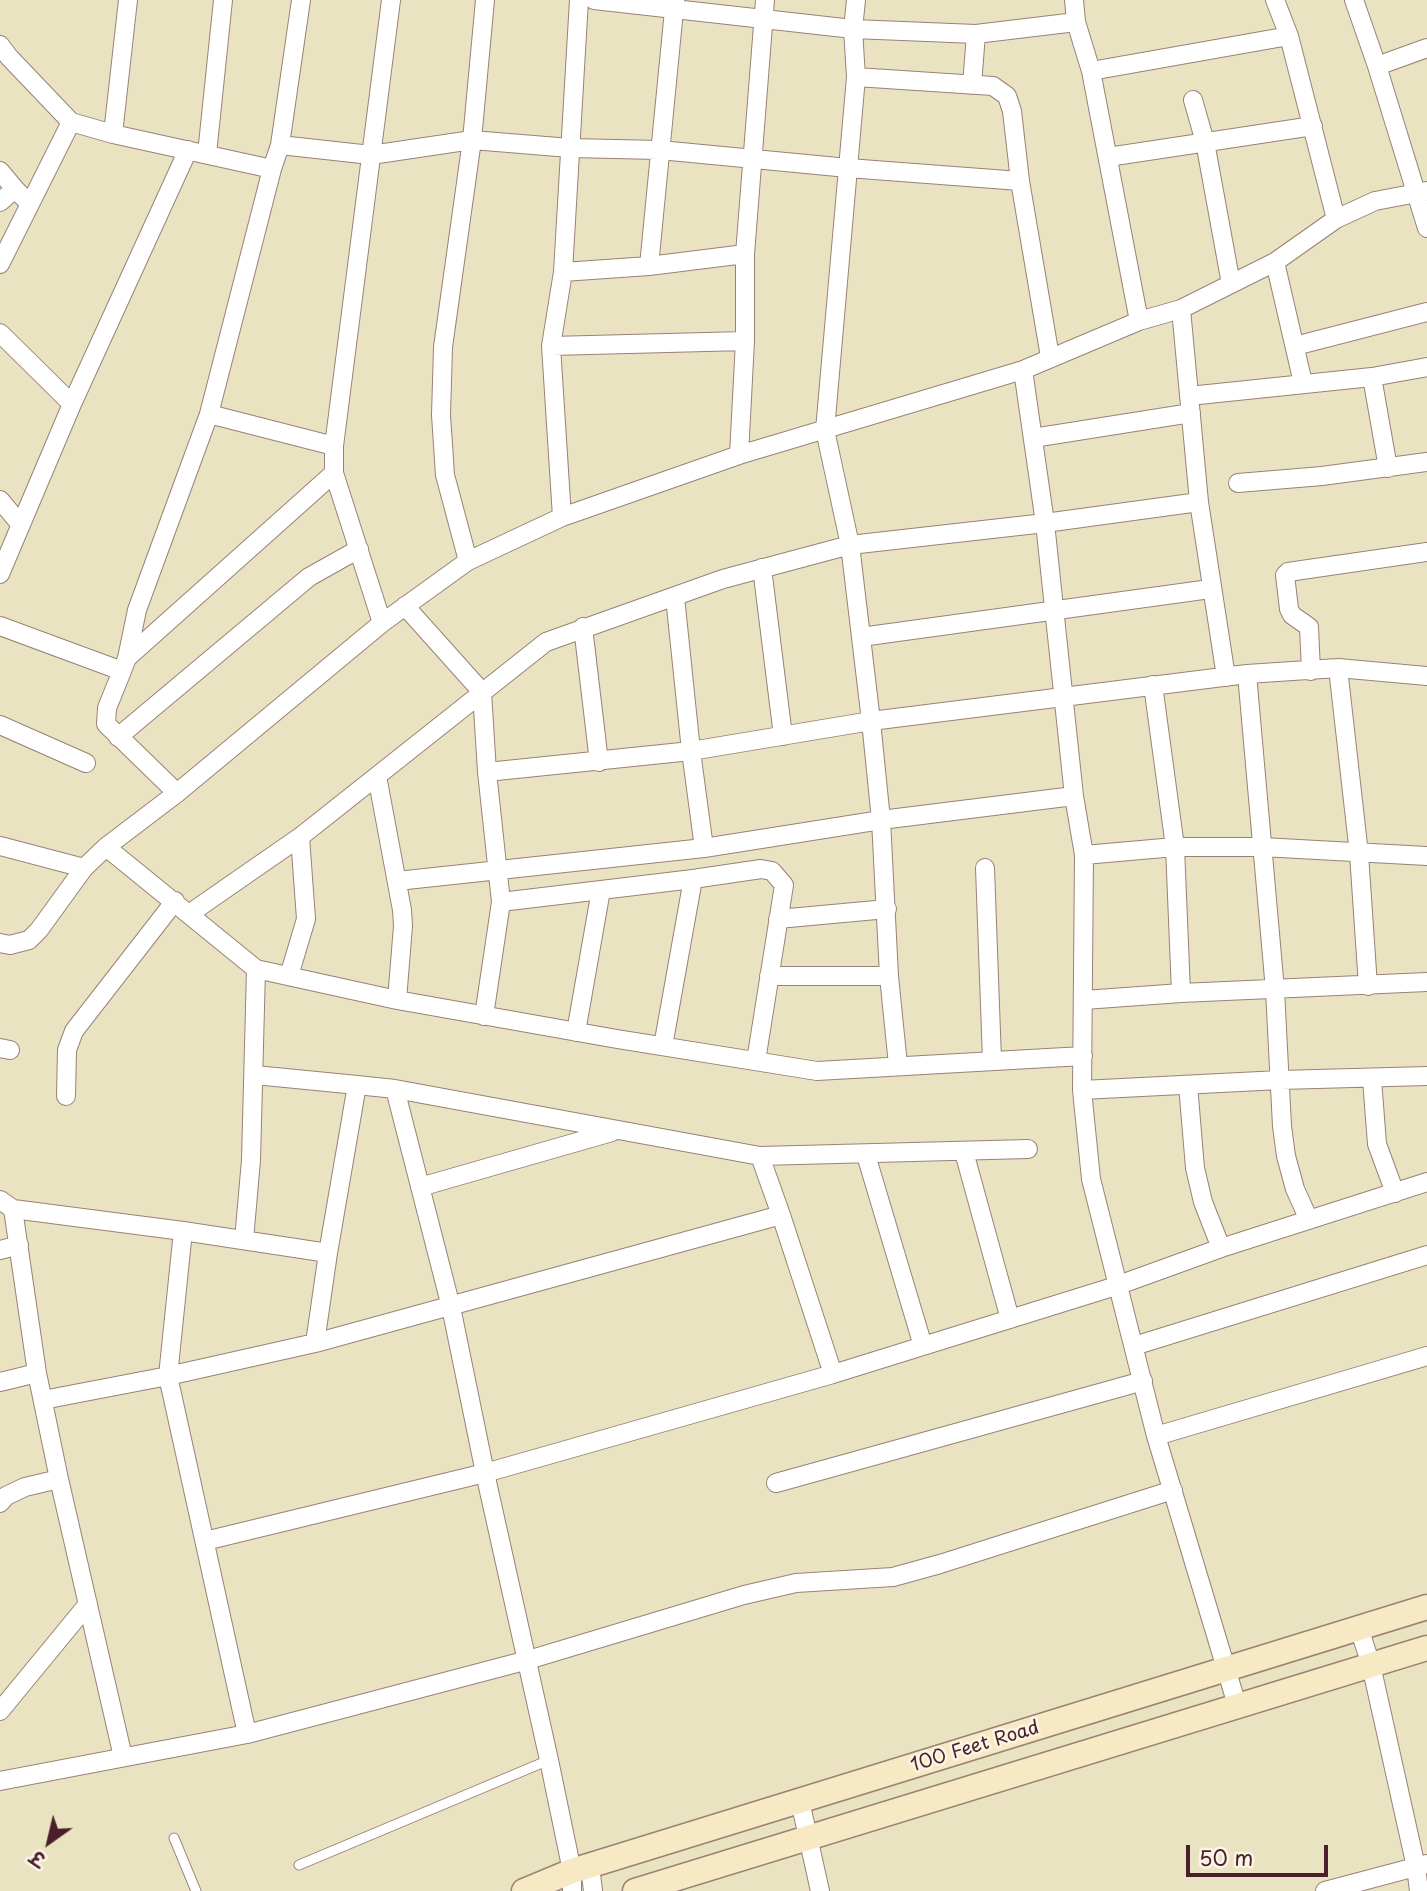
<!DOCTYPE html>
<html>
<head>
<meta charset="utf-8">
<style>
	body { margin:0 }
	#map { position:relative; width:1427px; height:1891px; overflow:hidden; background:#eae3c2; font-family:"Playpen Sans","Playpen Sans Deva",sans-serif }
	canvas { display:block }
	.north { position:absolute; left:14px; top:1807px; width:70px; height:70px; -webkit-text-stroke:5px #fcf5e5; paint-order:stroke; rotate:214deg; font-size:19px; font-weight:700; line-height:28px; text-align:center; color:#4a1f2b }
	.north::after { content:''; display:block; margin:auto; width:24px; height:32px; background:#4a1f2b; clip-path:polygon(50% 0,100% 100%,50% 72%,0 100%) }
	.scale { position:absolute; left:1186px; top:1845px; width:142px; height:32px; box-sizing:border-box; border:4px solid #4a1f2b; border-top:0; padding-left:9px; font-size:21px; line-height:24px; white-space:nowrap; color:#4a1f2b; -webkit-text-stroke:5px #fcf5e5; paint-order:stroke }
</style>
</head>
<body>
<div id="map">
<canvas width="1427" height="1891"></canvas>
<div class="north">उ</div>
<div class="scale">50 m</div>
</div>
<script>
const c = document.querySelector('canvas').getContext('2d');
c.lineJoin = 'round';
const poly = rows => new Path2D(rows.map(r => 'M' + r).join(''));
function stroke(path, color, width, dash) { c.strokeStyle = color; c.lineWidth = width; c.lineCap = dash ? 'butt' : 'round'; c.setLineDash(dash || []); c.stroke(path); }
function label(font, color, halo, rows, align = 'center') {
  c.font = font + ' "Playpen Sans",sans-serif'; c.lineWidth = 5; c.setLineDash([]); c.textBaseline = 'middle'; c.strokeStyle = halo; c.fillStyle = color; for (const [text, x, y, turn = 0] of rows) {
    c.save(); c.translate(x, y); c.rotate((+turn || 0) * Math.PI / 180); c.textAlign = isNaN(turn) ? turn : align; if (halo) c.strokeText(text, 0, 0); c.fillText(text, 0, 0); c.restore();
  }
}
const lane = poly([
	[174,1838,196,1891],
	[299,1865,549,1760]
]);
const street = poly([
	[594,0,853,29,976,34,1076,22],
	[856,0,853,29,856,77,825,430,850,545,871,721,881,820,889,976,898,1065],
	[1074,0,1076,22,1091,71,1139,321],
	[1275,0,1289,36,1336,219],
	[1354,0,1377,66,1427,228],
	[0,45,9,57,71,122,0,264],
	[1377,66,1427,48],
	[1091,71,1289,36],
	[856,77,993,86,1007,96,1012,111,1020,181,1050,357],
	[972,85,976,34],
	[1193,100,1205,142,1231,284],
	[71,122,113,134,272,169,280,145,301,0],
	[113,134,128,0],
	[280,145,371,155,472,140,570,148,660,150,848,168,1020,181],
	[207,154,223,0],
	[1108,157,1313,126],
	[0,171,15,189],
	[0,202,15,189,30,204],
	[1275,262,1303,383],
	[649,266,745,254],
	[563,272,649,266,675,0],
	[1181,309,1199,502,1226,677],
	[0,333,72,404,0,574],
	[551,346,745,341],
	[1295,346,1427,312],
	[1023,370,1045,523,1074,796,1084,855,1082,1090,1091,1179,1156,1436,1237,1705],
	[1372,377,1388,468],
	[1189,396,1372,377,1427,367],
	[72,404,188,150],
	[209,414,334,446],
	[1033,438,1191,413],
	[739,455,745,341,745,254,765,0],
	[1238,483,1322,476,1427,462],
	[0,500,21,525],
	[562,517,551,346,563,272,579,0],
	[468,561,445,475,441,415,443,347,472,140,485,0],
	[762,568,783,736],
	[675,597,691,751,704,848],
	[405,606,482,692,487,772,691,751,871,721,1247,674,1338,668,1427,676],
	[382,623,334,473,334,446,391,0],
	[0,626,122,671,107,708,106,724,177,793],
	[583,627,599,762],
	[861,637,1210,589],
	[127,658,137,610,209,414,272,169],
	[1338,668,1359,854,1368,986],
	[122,671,127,658,334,473],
	[1311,671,1309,627,1292,615,1289,609,1285,575,1288,572,1427,552],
	[1247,674,1275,990,1282,1126,1286,1156,1295,1189,1309,1220],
	[0,725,86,763],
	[118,737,309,577,359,549],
	[0,846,84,868],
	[106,847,256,969,397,1000,617,1039,817,1071,1083,1056],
	[1084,855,1175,847,1262,847,1427,856],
	[985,868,992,1060],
	[397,881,704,848,881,820,1074,796],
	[501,902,693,879],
	[189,914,300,837,377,776],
	[778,919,887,909],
	[0,943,10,945,29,940,39,930,84,868,106,847,177,793,382,623,468,561,562,517,739,455,1023,370,1139,321,1181,309,1275,262,1336,219,1375,201,1427,191],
	[289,976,306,919,300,837],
	[769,976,889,976],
	[1181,993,1427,982],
	[397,1000,403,926,402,910,377,776,546,642,723,579,850,545,1045,523,1199,502],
	[1084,1000,1181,993,1175,847,1153,685],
	[484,1016,501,902,487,772],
	[576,1032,601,890],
	[663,1046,693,879,761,869,772,871,784,885,756,1061],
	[0,1048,10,1050],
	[255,1075,357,1085],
	[1372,1079,1377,1144,1395,1193],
	[1188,1085,1195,1168,1203,1202,1221,1248],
	[1082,1090,1280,1080,1427,1076],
	[66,1096,67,1050,74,1031,175,901],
	[964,1152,1010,1319],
	[866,1155,923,1346],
	[420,1187,612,1132],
	[0,1200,13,1209,37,1373,59,1479,123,1757],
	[13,1209,183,1231,168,1376,247,1734],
	[781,1215,833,1374],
	[183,1231,328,1253,315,1343],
	[244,1240,251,1160,256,969],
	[0,1250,19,1245],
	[328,1253,357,1085,395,1089],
	[1134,1346,1427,1255],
	[0,1382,37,1373],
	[43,1400,168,1376,315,1343,781,1215,760,1156],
	[1156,1436,1427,1356],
	[776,1483,1143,1381],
	[0,1503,6,1496,25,1487,59,1479],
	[205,1541,485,1473,833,1374,1116,1286,1221,1248,1427,1182],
	[1359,1628,1371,1665,1416,1867,1419,1891],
	[0,1711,88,1604],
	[0,1781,247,1734,528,1660,744,1595,796,1583,893,1577,940,1564,1173,1490],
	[800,1801,820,1891],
	[590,1866,593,1891],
	[572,1891,572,1871,549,1760,485,1473,451,1307,395,1089,760,1156,1028,1149],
	[1325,1891,1427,1864]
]);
const secondary = poly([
	[524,1891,572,1871,1427,1607],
	[635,1891,1427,1648]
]);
stroke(lane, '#9a8176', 11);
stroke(street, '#9a8176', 20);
stroke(secondary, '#9a8176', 27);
stroke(lane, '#fff', 9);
stroke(street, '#fff', 18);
stroke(secondary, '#f7e9c3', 24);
label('19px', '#4a1f2b', '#fcf5e5', [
	["100 Feet Road",975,1747,-17]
]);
</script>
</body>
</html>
